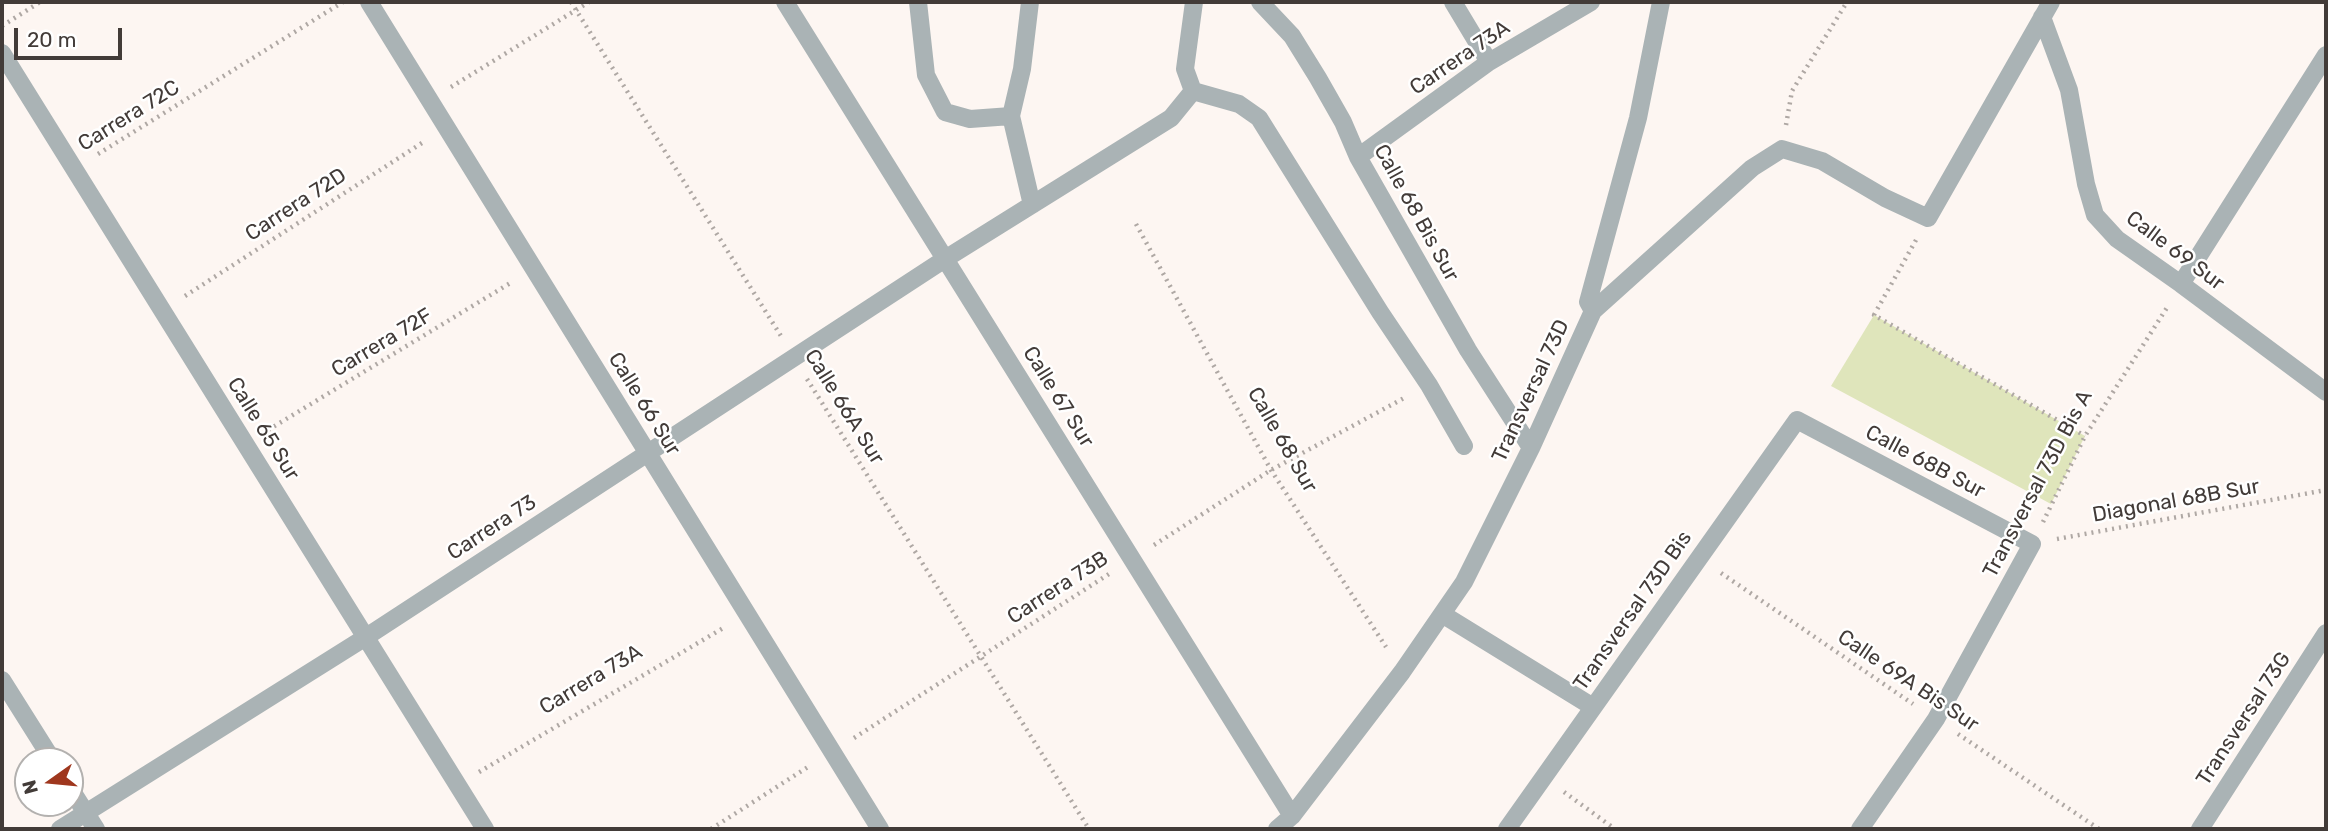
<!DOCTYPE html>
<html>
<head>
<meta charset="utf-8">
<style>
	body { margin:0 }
	#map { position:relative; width:2328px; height:831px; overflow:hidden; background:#fdf6f2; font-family:Rubik,sans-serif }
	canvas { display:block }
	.frame { position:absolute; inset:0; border:4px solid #423b38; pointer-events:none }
	.north { position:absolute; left:14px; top:747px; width:70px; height:70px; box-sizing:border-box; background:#fff; border:2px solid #b3b1af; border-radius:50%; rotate:255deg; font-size:19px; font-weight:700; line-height:28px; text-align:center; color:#423b38 }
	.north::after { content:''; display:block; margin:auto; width:24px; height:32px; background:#9f371e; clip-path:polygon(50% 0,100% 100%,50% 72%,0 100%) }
	.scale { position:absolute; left:14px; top:28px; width:108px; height:32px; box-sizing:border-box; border:4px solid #423b38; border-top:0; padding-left:9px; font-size:21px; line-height:24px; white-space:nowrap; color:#423b38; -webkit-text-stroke:5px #fff; paint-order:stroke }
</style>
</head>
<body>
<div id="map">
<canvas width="2328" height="831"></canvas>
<div class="frame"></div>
<div class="north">N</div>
<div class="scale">20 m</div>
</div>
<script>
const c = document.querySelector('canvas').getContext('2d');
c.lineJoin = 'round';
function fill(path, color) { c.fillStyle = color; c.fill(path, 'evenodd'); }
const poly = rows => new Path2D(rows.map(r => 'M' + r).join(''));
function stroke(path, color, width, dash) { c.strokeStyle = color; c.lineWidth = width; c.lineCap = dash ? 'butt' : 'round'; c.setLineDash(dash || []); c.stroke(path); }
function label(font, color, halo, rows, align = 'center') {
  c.font = font + ' Rubik,sans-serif'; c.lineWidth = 5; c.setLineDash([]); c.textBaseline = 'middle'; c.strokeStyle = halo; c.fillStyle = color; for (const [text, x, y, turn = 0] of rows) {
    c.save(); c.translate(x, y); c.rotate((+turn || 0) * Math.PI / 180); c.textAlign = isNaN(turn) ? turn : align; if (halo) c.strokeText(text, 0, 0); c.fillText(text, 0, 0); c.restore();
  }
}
fill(poly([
	[1874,315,2085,436,2051,504,1831,386]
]), '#dfe5bb');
stroke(poly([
	[571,2,781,336],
	[2,26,40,2],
	[451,87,589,2],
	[1786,125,1792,91,1847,2],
	[98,154,343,2],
	[1136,224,1271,470,1386,647],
	[1916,240,1874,315,2085,436],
	[185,296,425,141],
	[807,379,1089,829],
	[268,430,512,282],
	[2043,522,2085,436,2168,306],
	[2057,539,2326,490],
	[1154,545,1271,470,1406,397],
	[1721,573,1913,704],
	[1958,734,2099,829],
	[854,738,1109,574],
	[479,772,725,627],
	[1564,792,1615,829],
	[711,829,811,765]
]), '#afa8a4', 4.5, [2, 5]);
stroke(poly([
	[369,2,880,829],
	[785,2,1292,816],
	[918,2,926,75,945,112,970,119,1011,116],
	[1030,2,1022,69,1011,116,1032,205],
	[1260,2,1292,36,1318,78,1343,122,1358,157,1468,350,1531,448],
	[1453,2,1489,62],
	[2042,17,2069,90,2086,184,2095,215,2117,239,2181,284,2326,392],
	[2,53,485,829],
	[1193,91,1239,104,1259,118,1380,312,1429,385,1464,446],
	[1358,157,1489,62,1591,2],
	[2181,284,2326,55],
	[1593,311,1588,302,1638,118,1661,2],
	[1442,614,1593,707],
	[2,680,53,761],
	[70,788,96,829],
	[60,829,366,637,945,259,1171,118,1193,91,1185,69,1194,2],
	[1277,829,1292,816,1402,672,1464,582,1531,448,1593,311,1752,168,1782,149,1822,161,1885,198,1928,218,2051,2],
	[1507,829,1797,420,2032,544,1936,719,1860,829],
	[2200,829,2326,633]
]), '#aab3b5', 18);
label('21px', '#423b38', '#fff', [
	["Carrera 73A",1460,58,-34],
	["Carrera 72C",129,116,-32],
	["Carrera 72D",296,205,-33],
	["Calle 68 Bis Sur",1416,213,61],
	["Calle 69 Sur",2175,251,37],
	["Carrera 72F",382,343,-31],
	["Transversal 73D",1531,391,-65],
	["Calle 67 Sur",1058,397,58],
	["Calle 66 Sur",644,404,58],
	["Calle 66A Sur",844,407,58],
	["Calle 65 Sur",263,429,58],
	["Calle 68 Sur",1282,440,60],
	["Calle 68B Sur",1925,462,28],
	["Transversal 73D Bis A",2038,484,-62],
	["Diagonal 68B Sur",2176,501,-10],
	["Carrera 73",492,528,-33],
	["Carrera 73B",1058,588,-33],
	["Transversal 73D Bis",1633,611,-55],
	["Carrera 73A",591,680,-31],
	["Calle 69A Bis Sur",1908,681,34],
	["Transversal 73G",2244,719,-57]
]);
</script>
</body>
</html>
